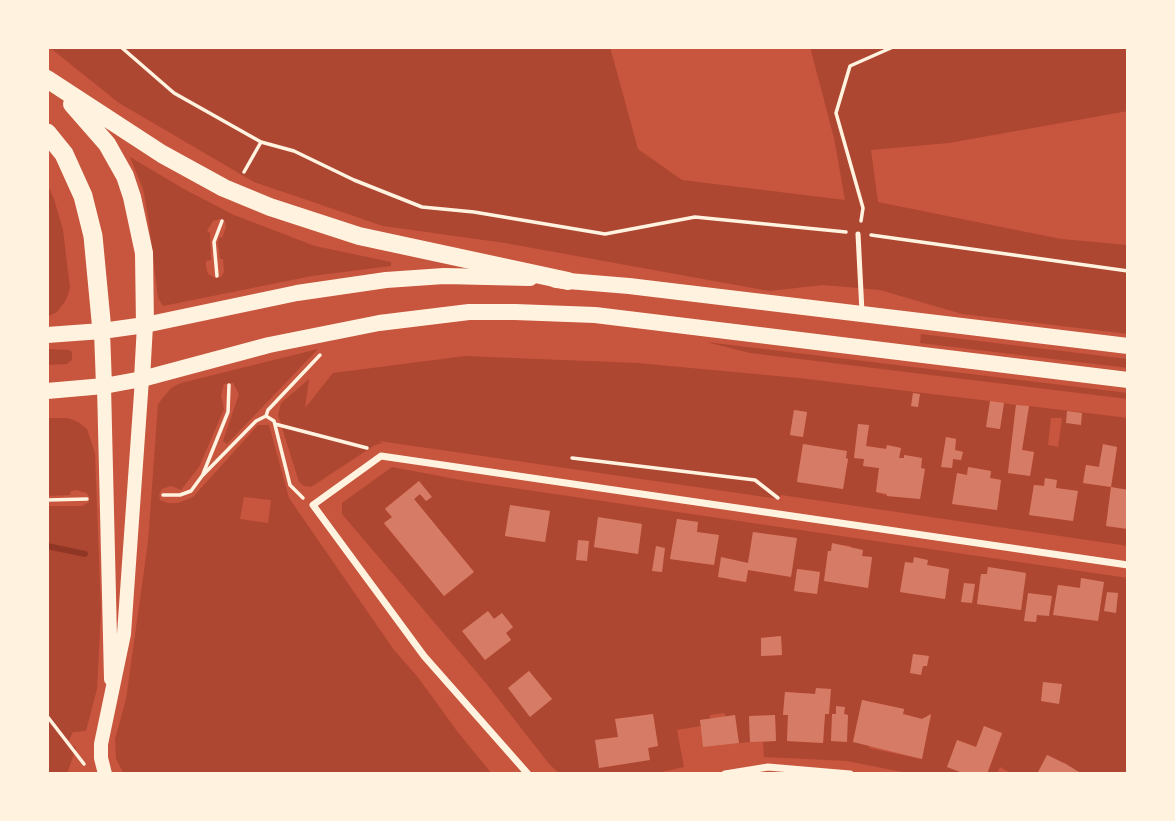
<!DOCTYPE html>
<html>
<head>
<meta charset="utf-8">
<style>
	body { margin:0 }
	#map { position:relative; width:1175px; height:821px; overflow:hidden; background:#c8553d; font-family:"Fira Sans",sans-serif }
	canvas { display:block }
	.frame { position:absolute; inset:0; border:49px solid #fff3e0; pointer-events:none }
</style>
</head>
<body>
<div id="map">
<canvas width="1175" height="821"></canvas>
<div class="frame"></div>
</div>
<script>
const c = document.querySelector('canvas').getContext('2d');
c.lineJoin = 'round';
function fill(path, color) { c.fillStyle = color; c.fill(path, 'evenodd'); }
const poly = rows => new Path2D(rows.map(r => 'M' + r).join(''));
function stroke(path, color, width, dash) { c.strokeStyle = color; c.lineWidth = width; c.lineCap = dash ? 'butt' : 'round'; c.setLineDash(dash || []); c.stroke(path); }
fill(poly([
	[49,47,610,47,638,149,682,180,845,200,834,138,810,47,1128,47,1128,111,949,143,871,150,878,202,1061,239,1128,245,1128,334,962,314,880,290,823,285,769,291,505,243,383,226,254,182,119,103],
	[130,157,184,189,234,215,315,246,391,262,391,266,312,276,163,306,158,298,148,216,143,189],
	[220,219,225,221,226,227,222,238,219,237,218,243,220,259,223,259,224,272,221,277,215,278,208,274,206,267,206,261,211,260,210,233,207,231,213,221],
	[47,184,54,199,63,230,70,288,66,300,57,312,47,317],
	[921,334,1128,359,1128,368,920,343],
	[706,342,1128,393,1128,399,750,353],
	[47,349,69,350,72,352,72,360,67,364,47,365],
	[318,349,227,444,223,441,239,394,233,383,224,384,221,395,224,409,199,467,181,490,171,486,162,489,159,494,160,500,168,503,178,503,193,497,258,425,269,425,289,498,394,650,417,676,457,731,492,774,124,774,116,759,115,739,126,699,148,542,158,404,171,388,181,383],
	[244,497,271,500,268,523,240,519],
	[465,356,637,363,799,378,990,401,987,427,999,429,1004,403,1016,405,1008,473,1030,476,1034,452,1022,450,1029,406,1128,418,1128,490,1111,488,1106,526,1128,529,1128,546,781,495,779,499,379,441,383,443,375,445,311,487,304,486,299,482,278,415,281,403,309,379,305,408,333,373],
	[794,410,807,412,803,437,790,435],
	[1051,418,1062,418,1058,447,1048,445],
	[859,424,869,426,866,446,886,449,888,446,901,448,899,458,904,458,904,455,922,458,921,468,924,469,920,499,888,496,876,492,879,468,864,466,864,459,854,457],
	[946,437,956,439,955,450,963,452,961,460,953,459,952,468,942,466],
	[803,444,846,451,846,458,848,459,843,489,797,481],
	[1103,445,1117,447,1111,487,1083,483,1086,465,1099,467],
	[969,467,991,471,990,478,1001,480,997,510,953,504,957,474,967,475],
	[1045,479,1056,488,1077,491,1073,521,1029,515,1034,485,1044,486],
	[47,418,68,418,78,422,87,429,95,453,101,612,97,689,86,731,73,732,68,742,76,748,67,774,47,774,47,506,82,506,89,502,89,496,86,493,76,490,71,491,70,495,47,496],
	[392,467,466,481,1128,578,1128,774,1082,774,1048,755,1037,774,1012,774,1000,767,997,774,987,774,1002,734,984,726,976,747,957,740,965,774,912,774,847,761,764,757,763,742,776,741,775,716,749,716,750,742,739,743,724,713,710,715,710,719,700,720,701,726,677,730,684,767,653,774,560,774,550,765,485,682,342,514,342,503],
	[419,481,431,497,426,501,420,494,414,499,473,571,444,596,384,524,392,517,385,508],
	[510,506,550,511,545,542,505,536],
	[598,518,642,524,638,554,594,547],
	[677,519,697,522,697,532,718,535,714,565,670,559],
	[753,532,796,539,791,576,748,570,746,582,730,580,732,561,748,563],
	[833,544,851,546,851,548,863,551,862,556,872,558,868,587,824,581,828,551,831,551],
	[914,558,927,560,927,565,949,569,945,599,900,592,905,563,913,563],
	[988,567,1026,573,1021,610,977,604,981,574,987,574],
	[798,569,820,572,817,594,794,591],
	[1081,578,1103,582,1098,621,1054,614,1058,585,1080,588],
	[488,612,494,619,502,613,513,627,506,633,511,640,485,660,463,631],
	[781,636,782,655,761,656,761,638],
	[529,671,552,699,530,716,508,688],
	[830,689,829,713,825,714,823,743,787,741,788,715,783,714,785,692,815,694],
	[862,700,904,709,903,714,922,719,931,715,921,759,869,748,870,745,853,741],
	[653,714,658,746,648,748,649,760,596,740,618,737,616,719]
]), '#ae4732');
stroke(poly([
	[47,546,85,554]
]), '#8f3625', 6);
fill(poly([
	[913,393,920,394,918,407,911,406],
	[990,401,1004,403,1000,429,986,427],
	[1016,405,1029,406,1022,450,1034,452,1030,476,1008,473],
	[794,410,807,412,803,437,790,435],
	[1067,411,1082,413,1081,425,1066,423],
	[858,424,869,425,866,446,886,449,887,445,901,448,899,458,904,458,904,455,922,458,921,468,925,469,920,499,887,496,887,494,876,492,879,468,863,466,864,459,854,458],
	[946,437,956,439,955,450,963,452,961,460,953,459,952,468,941,467],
	[803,444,847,451,846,458,848,459,843,489,797,482],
	[1103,444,1117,447,1111,487,1083,483,1086,465,1099,467],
	[968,467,991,471,990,478,1001,480,997,510,952,504,957,473,967,475],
	[1045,478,1057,480,1056,488,1078,491,1073,521,1029,515,1034,485,1044,486],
	[419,481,432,497,426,501,420,494,414,499,474,572,444,596,384,523,392,517,385,509],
	[1111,487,1128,490,1128,529,1106,526],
	[510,505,550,511,545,542,505,536],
	[598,517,642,524,638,554,594,547],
	[677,519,698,522,697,532,719,535,714,565,670,559],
	[753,532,797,538,791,577,748,570,746,582,718,577,721,557,748,563],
	[578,540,589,541,587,561,576,560],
	[832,543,863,550,862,556,872,557,868,588,824,581,828,551,831,551],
	[656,546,665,548,662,572,652,571],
	[914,557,928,560,927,565,949,569,945,599,900,592,905,562,913,563],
	[988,567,1026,573,1021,610,977,604,981,574,987,574],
	[797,569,820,572,817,594,794,591],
	[1081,578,1104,582,1098,621,1053,615,1058,585,1080,588],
	[964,583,975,584,972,603,961,602],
	[1107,592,1118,593,1116,613,1104,611],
	[1028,593,1052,596,1049,616,1037,615,1036,622,1024,621],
	[488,611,494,619,502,613,513,627,506,633,511,640,485,660,462,631],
	[781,636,782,655,761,656,761,638],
	[913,654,929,656,927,666,923,666,921,675,910,673],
	[529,671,552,699,530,717,508,688],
	[1043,682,1062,684,1059,704,1041,701],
	[816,688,831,689,829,714,825,714,823,743,787,741,788,715,783,715,785,692,815,694],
	[862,700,904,709,903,714,922,719,931,714,922,759,853,742],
	[836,706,845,707,844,714,848,715,847,742,831,741,832,714,836,714],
	[653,714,658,746,648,748,650,760,599,768,595,740,618,737,615,719],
	[735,715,739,743,703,747,700,720],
	[775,715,776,741,750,742,749,716],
	[984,726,1002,733,987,774,965,774,947,767,957,740,976,747],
	[1047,755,1066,764,1082,774,1037,774]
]), '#d67c66');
stroke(poly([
	[121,47,174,93,261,142,294,151,354,180,422,207,474,212,605,234,695,217,846,232],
	[244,172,261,142],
	[861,221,863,208,836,113,850,66,893,47],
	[871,235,1128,271],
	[217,276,214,242,222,221],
	[266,416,268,410,320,355],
	[275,424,367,448],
	[572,458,755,480,778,498],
	[203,474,228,412,229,385],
	[163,495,180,495,191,491,202,476,256,421,266,416,274,421,290,485,303,498],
	[47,500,87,499],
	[47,716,84,764]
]), '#fff3e0', 3.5);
stroke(poly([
	[858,234,862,312]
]), '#fff3e0', 5);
stroke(poly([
	[528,774,424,656,313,505,381,456,1128,565],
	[725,774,768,767,850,774]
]), '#fff3e0', 7);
stroke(poly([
	[104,386,111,679],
	[105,774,101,758,101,744,124,634,142,379]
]), '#fff3e0', 14);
stroke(poly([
	[556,280,629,286,1128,346],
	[102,331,104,386],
	[47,335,102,331,145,325,297,293,386,280,444,276,530,278],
	[142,379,145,325],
	[47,391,104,386,142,379,269,345,379,323,469,312,515,312,595,315,1128,380]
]), '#fff3e0', 16);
stroke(poly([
	[47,79,162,154,224,188,270,207,359,236,568,281],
	[72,104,107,144,125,176,132,197,144,253,145,325]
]), '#fff3e0', 18);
stroke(poly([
	[47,133,64,154,83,196,93,236,102,331]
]), '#fff3e0', 19);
</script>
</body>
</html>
